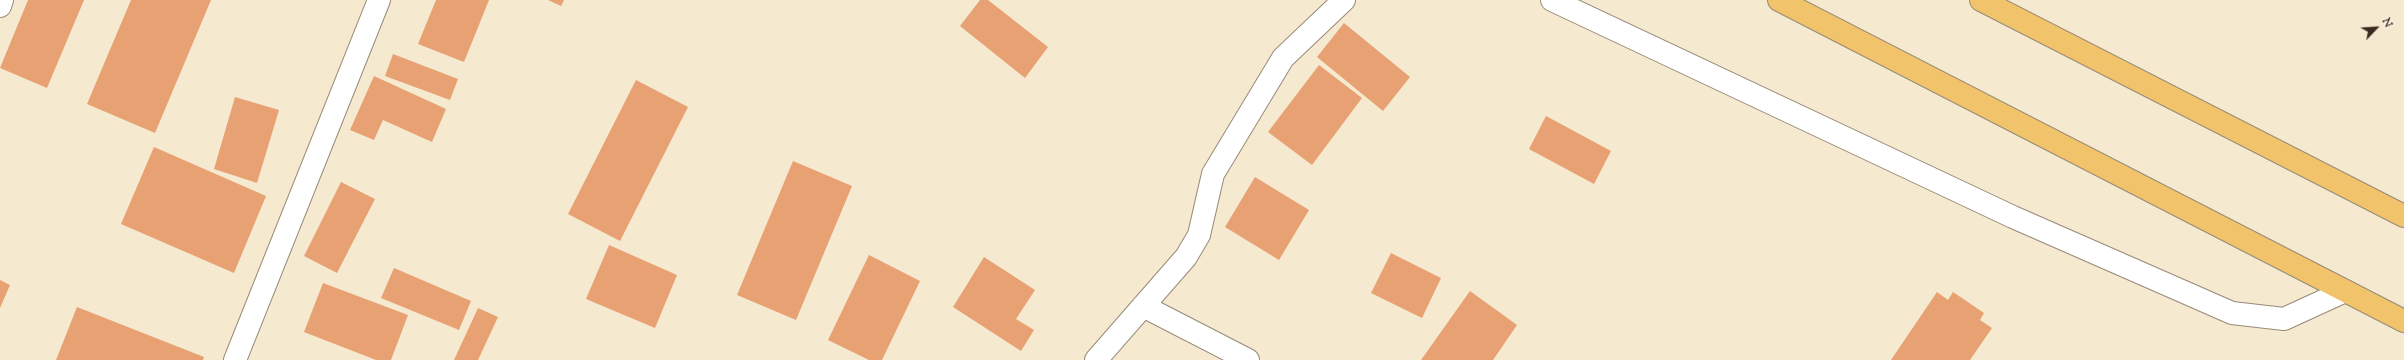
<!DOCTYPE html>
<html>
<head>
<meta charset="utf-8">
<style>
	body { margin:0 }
	#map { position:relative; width:2404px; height:360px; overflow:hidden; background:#f5e9d0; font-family:"Sorts Mill Goudy",serif }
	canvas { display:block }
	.north { position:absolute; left:2356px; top:8px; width:40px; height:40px; -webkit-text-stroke:3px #fcf5e5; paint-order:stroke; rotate:65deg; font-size:11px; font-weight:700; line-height:16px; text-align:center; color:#3b2a1e }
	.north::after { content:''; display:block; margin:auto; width:14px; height:18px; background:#3b2a1e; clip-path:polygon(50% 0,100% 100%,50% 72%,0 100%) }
</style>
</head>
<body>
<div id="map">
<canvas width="2404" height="360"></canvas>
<div class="north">N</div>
</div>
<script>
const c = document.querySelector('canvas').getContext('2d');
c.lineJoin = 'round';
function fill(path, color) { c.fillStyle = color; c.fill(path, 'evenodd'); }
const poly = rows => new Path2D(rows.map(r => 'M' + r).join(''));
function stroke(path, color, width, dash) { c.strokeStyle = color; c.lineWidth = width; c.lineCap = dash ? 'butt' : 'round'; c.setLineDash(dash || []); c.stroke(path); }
fill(poly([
	[28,0,84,0,47,88,0,68],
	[131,0,211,0,155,133,87,104],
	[436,0,489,0,464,62,418,44],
	[548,0,564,0,561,6],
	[980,0,988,0,1048,47,1025,78,960,26],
	[1344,23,1410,77,1383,111,1317,57],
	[393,54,458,79,450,100,385,76],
	[1319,65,1362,98,1312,165,1268,132],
	[374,76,446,109,432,142,383,120,374,140,350,130],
	[636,80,688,107,620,241,568,214],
	[235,97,279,110,257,183,214,169],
	[1546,116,1611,151,1594,184,1529,149],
	[154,147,266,196,234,273,121,224],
	[793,161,852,186,796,320,737,295],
	[1255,177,1309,210,1279,260,1225,227],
	[341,182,375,199,337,273,304,256],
	[609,245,677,275,655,328,586,299],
	[1391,253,1441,278,1422,318,1371,293],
	[869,255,920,281,882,360,869,360,828,340],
	[984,257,1035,290,1016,319,1034,330,1021,351,953,307],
	[394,268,471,301,459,330,381,298],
	[0,280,10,285,0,308],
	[323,283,408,315,391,360,376,360,304,332],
	[1470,291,1517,325,1493,360,1421,360],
	[1937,292,1948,300,1953,292,1984,313,1980,320,1992,328,1970,360,1891,360],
	[77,307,204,357,203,360,56,360],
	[478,308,498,317,478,360,454,360]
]), '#e8a173');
const street = poly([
	[1552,0,2013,217,2232,313,2284,319,2345,291],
	[0,6,2,0],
	[1143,306,1248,360],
	[235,360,379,0],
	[1096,360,1186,257,1199,235,1213,174,1283,58,1344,0]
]);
const highway = poly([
	[1779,0,2404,321],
	[1981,0,2404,216]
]);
stroke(street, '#988a77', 24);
stroke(highway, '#988a77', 24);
stroke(street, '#fff', 22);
stroke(highway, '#f1c36a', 22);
</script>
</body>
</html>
